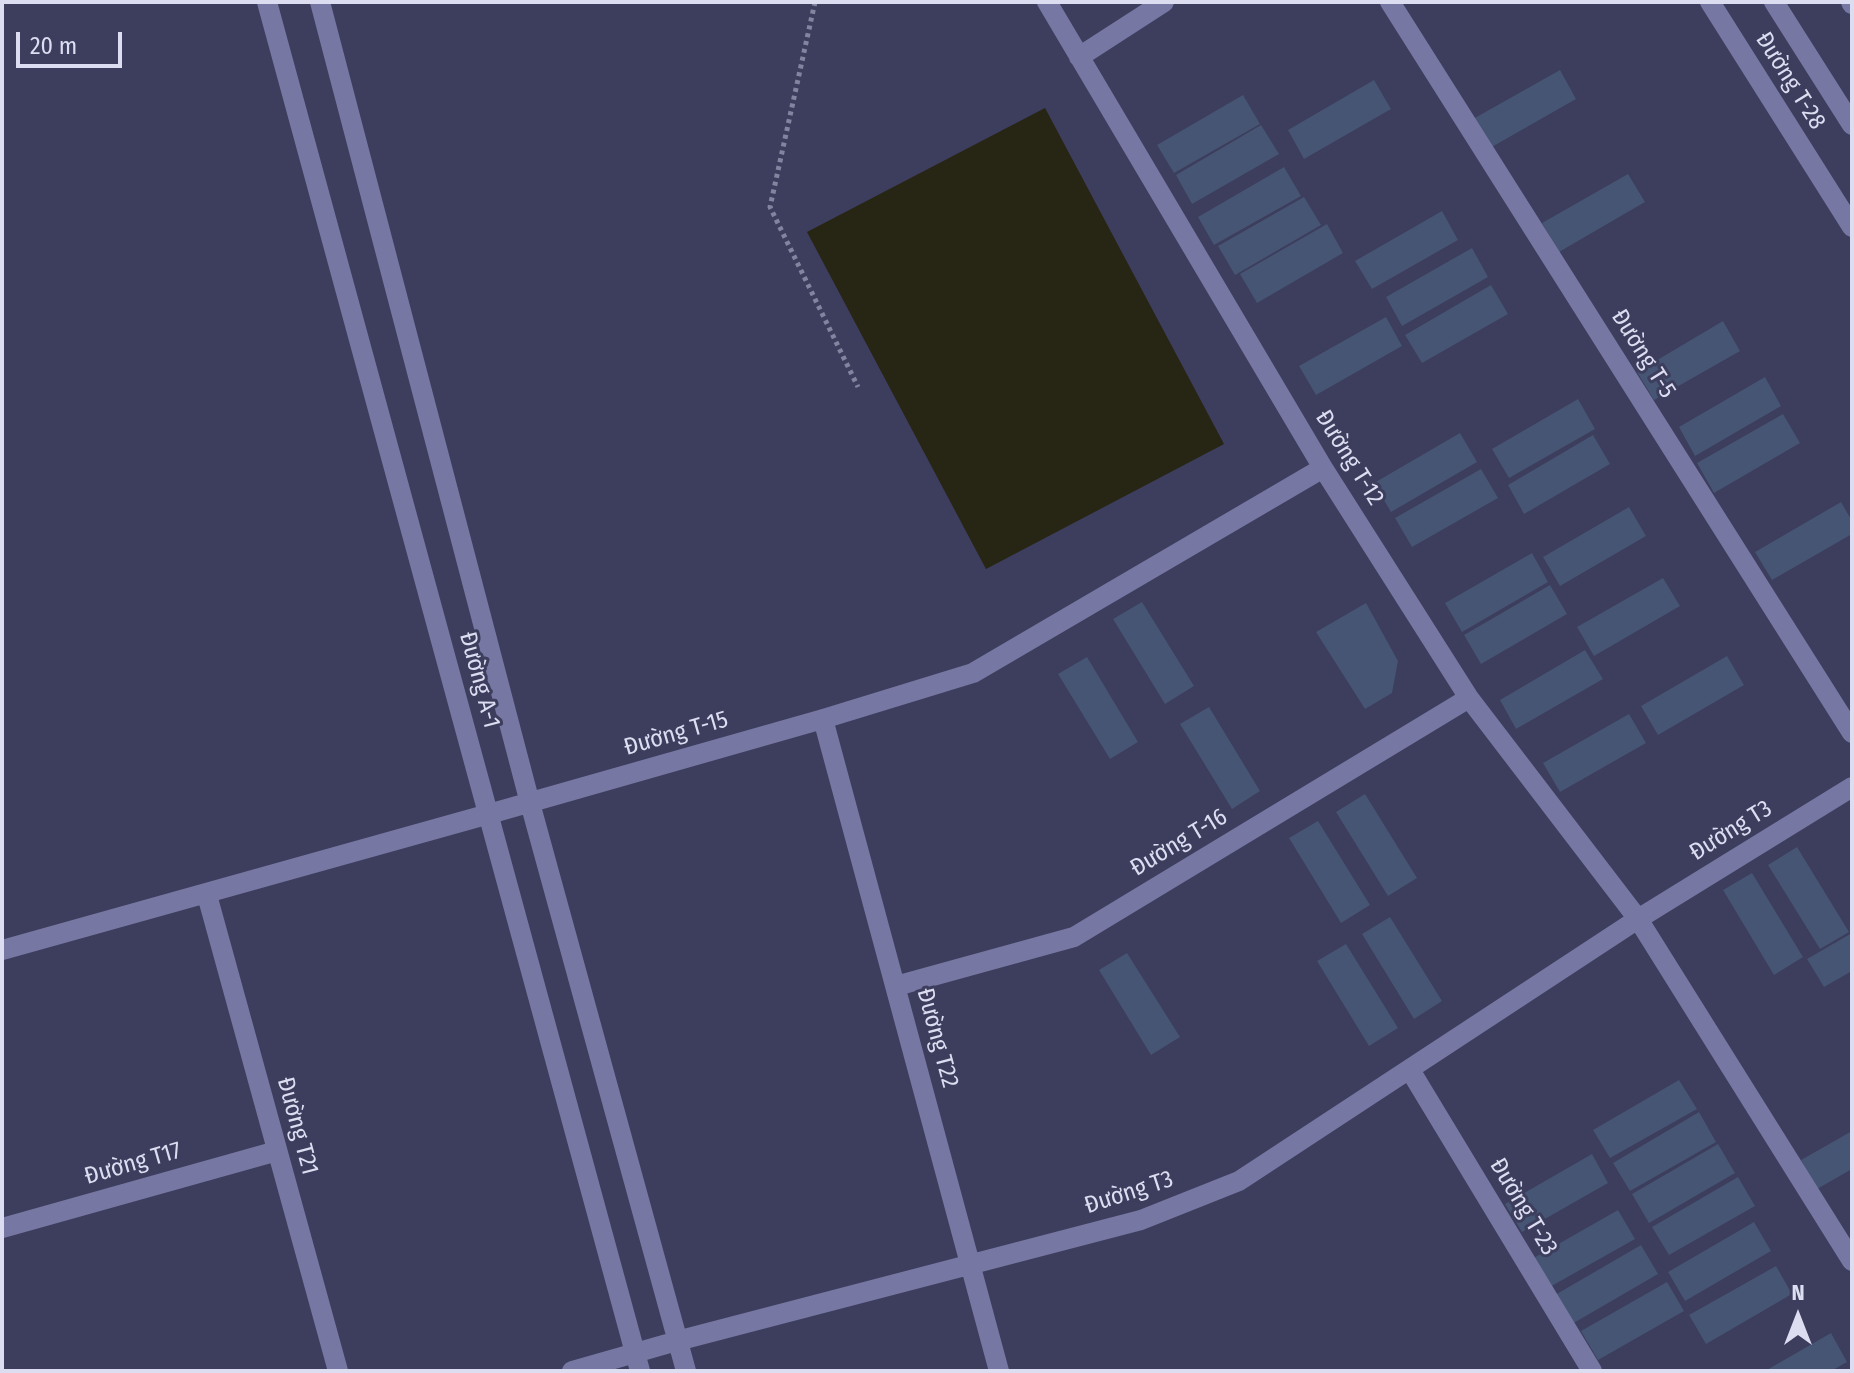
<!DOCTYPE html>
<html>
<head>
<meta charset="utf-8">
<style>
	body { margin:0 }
	#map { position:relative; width:1854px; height:1373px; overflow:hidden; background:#3d3d5d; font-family:"Fira Sans Condensed",sans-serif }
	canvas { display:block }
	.frame { position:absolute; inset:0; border:4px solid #dcddf1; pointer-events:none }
	.north { position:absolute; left:1758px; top:1277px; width:80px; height:80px; -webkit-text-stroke:6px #3d3d5d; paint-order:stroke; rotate:0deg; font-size:22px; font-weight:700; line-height:32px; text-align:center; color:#dcddf1 }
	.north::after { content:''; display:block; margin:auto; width:28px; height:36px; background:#dcddf1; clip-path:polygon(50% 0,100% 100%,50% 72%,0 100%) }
	.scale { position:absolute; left:16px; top:32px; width:106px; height:36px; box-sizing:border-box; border:4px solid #dcddf1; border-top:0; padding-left:10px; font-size:24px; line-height:28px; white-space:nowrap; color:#dcddf1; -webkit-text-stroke:6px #3d3d5d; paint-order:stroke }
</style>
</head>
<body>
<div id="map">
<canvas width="1854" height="1373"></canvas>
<div class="frame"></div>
<div class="north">N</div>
<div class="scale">20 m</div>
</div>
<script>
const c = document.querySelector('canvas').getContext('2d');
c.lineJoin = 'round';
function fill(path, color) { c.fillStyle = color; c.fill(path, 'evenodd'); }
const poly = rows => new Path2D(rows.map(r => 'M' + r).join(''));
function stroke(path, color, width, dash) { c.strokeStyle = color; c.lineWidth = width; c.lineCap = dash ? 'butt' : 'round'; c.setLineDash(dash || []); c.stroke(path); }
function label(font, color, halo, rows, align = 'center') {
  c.font = font + ' "Fira Sans Condensed",sans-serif'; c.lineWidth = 6; c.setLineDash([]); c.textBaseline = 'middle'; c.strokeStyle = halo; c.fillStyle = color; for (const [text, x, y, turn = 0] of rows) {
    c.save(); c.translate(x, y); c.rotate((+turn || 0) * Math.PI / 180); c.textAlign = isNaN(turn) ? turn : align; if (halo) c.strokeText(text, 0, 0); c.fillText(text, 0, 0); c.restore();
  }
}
fill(poly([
	[1045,108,1224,444,986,569,807,232]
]), '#272514');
fill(poly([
	[1560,70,1576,99,1490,148,1473,119],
	[1374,80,1391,109,1304,159,1288,130],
	[1243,95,1260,124,1174,173,1157,145],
	[1261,125,1279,154,1192,204,1176,175],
	[1284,167,1301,196,1214,245,1198,217],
	[1628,174,1645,202,1559,252,1542,223],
	[1304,197,1321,225,1235,275,1218,246],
	[1442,211,1458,240,1372,289,1355,261],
	[1327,224,1343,253,1257,303,1240,274],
	[1472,248,1488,277,1402,326,1386,297],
	[1491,285,1508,314,1422,363,1405,335],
	[1386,317,1402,346,1316,395,1299,366],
	[1723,321,1740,351,1654,400,1637,372],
	[1765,377,1781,406,1695,456,1679,427],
	[1578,399,1595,429,1509,478,1492,449],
	[1783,414,1800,443,1714,493,1697,463],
	[1460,433,1477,462,1391,512,1374,483],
	[1593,435,1610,464,1524,514,1508,485],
	[1481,469,1498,498,1412,547,1395,518],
	[1841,502,1852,521,1852,534,1772,580,1755,552],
	[1629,507,1646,536,1560,586,1543,557],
	[1532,553,1548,582,1462,632,1445,603],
	[1663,578,1680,606,1594,656,1577,627],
	[1550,585,1567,614,1481,664,1464,635],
	[1142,602,1194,686,1165,704,1113,619],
	[1366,603,1398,661,1392,693,1365,709,1316,632],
	[1585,650,1603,679,1516,729,1500,700],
	[1727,656,1744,685,1658,735,1641,706],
	[1087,657,1138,742,1110,759,1058,674],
	[1209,707,1260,791,1232,809,1180,724],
	[1629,714,1646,743,1560,792,1543,763],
	[1365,794,1417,878,1388,896,1336,812],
	[1318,821,1370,905,1341,923,1289,838],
	[1797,847,1849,932,1820,949,1768,865],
	[1752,873,1803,957,1774,975,1723,890],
	[1390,917,1442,1001,1414,1019,1362,934],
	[1852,933,1852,971,1824,987,1807,959],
	[1346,944,1398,1028,1369,1046,1317,961],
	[1127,953,1180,1037,1151,1055,1099,970],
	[1679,1080,1697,1109,1610,1158,1593,1130],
	[1699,1112,1716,1142,1630,1191,1613,1163],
	[1852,1131,1852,1169,1817,1189,1801,1160],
	[1718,1144,1735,1173,1649,1223,1632,1194],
	[1592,1154,1608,1183,1522,1232,1505,1204],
	[1738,1177,1755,1206,1669,1255,1652,1227],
	[1618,1210,1635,1239,1548,1288,1532,1259],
	[1754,1222,1771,1251,1685,1301,1668,1272],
	[1641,1245,1658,1274,1572,1324,1555,1295],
	[1776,1266,1792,1294,1706,1344,1689,1315],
	[1667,1282,1684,1311,1598,1360,1581,1331],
	[1831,1333,1847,1362,1831,1371,1765,1371]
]), '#455573');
stroke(poly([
	[815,2,770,207,858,387]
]), '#83849f', 5, [4, 4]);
stroke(poly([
	[267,2,640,1371],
	[320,2,530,803,686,1371],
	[1047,2,1323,468,1469,698,1638,919,1852,1261],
	[1390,2,1852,733],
	[1710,2,1852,227],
	[1774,2,1852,125],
	[1851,2,1852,4],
	[1079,57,1164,2],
	[823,719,999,1371],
	[207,895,338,1371],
	[2,950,489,814,823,719,973,673,1323,468],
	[896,986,1074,937,1469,698],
	[1410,1070,1592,1371],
	[2,1228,277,1151],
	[572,1371,677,1341,1141,1220,1239,1181,1638,919,1852,787]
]), '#7677a3', 20);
label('24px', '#dcddf1', '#3d3d5d', [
	["Đường T-28",1790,81,58],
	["Đường T-5",1643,354,58],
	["Đường T-12",1349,458,58],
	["Đường A-1",479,680,75],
	["Đường T-15",676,734,-16],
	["Đường T3",1731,831,-32],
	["Đường T-16",1179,843,-31],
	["Đường T22",937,1038,75],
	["Đường T21",297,1126,75],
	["Đường T17",133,1164,-16],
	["Đường T3",1129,1193,-18],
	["Đường T-23",1523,1207,59]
]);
</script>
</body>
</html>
